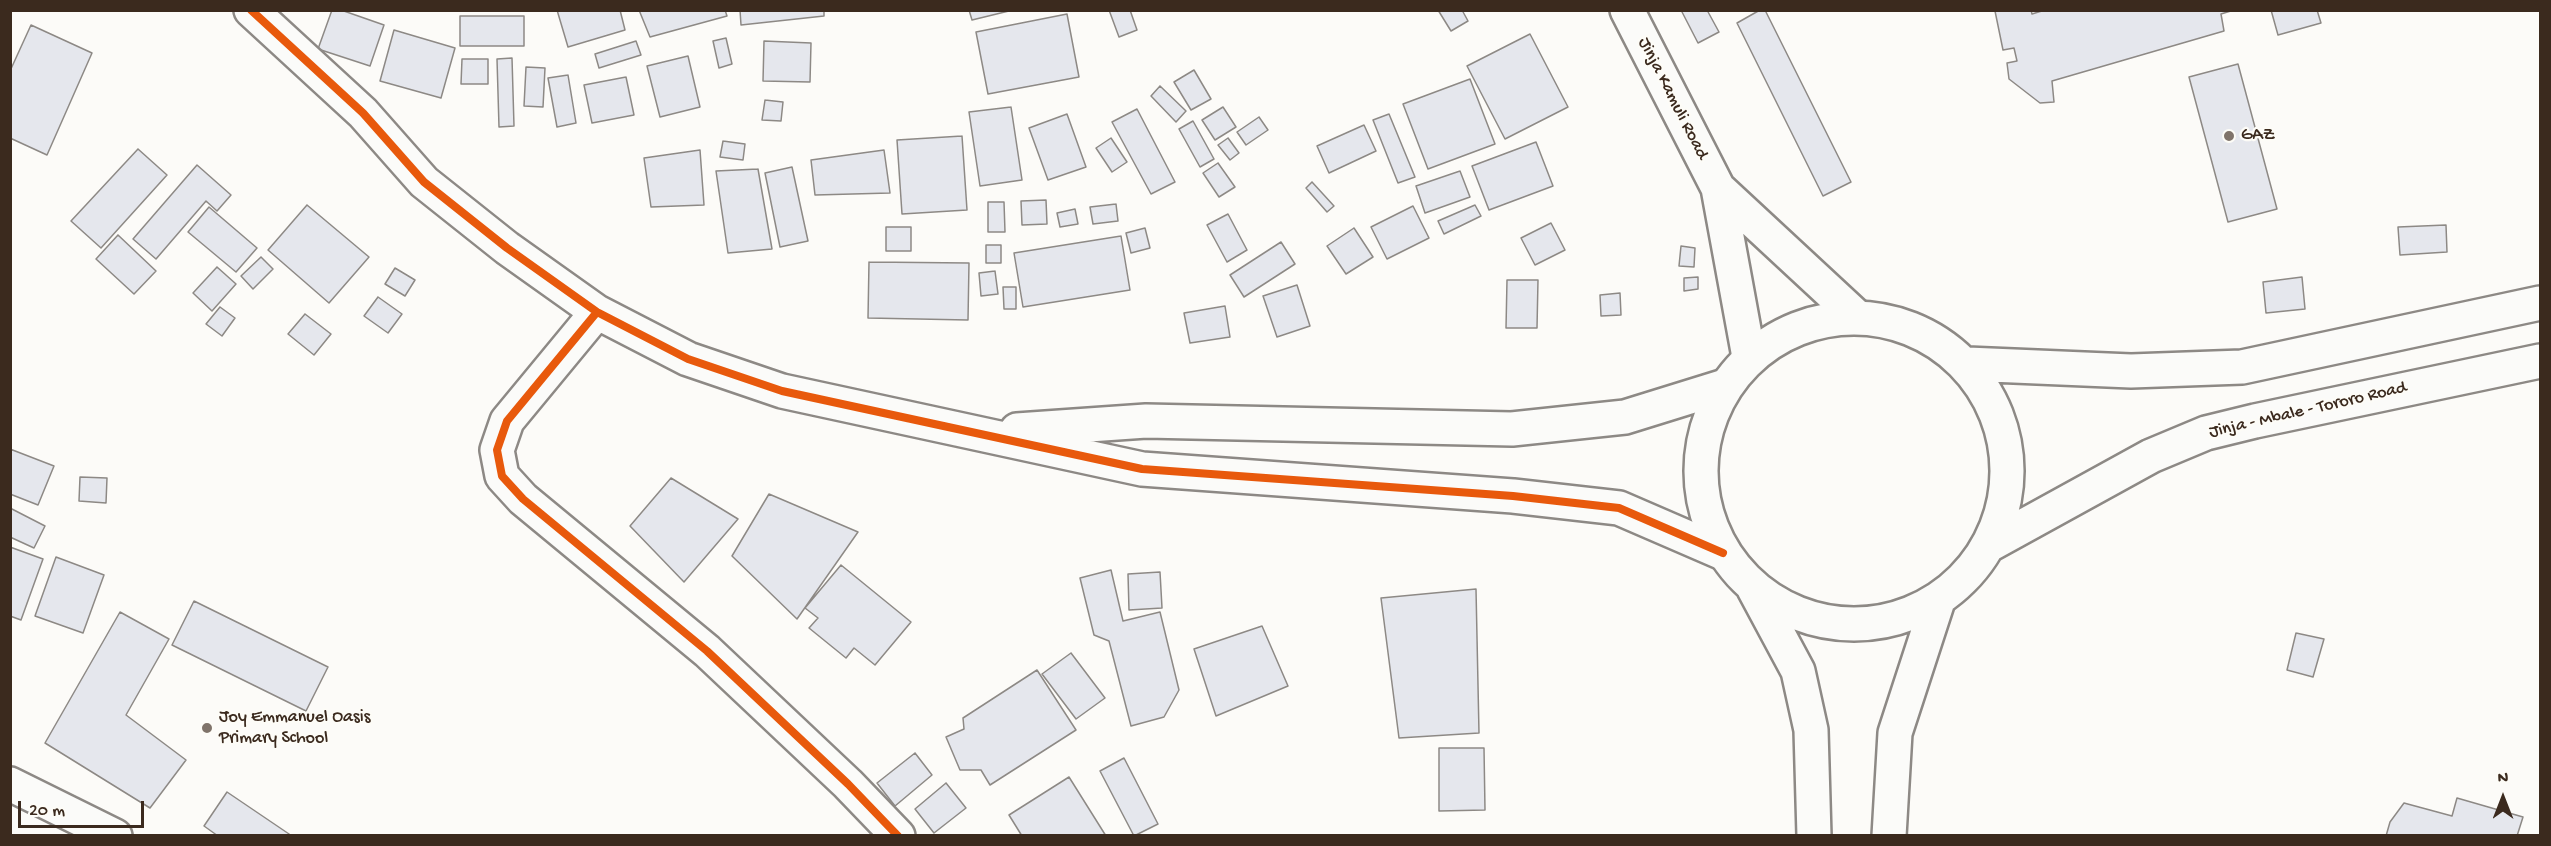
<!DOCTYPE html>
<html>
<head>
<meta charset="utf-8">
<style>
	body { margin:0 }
	#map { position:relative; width:2551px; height:846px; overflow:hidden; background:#fcfbf8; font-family:"Gochi Hand",sans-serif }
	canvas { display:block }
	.frame { position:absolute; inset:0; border:12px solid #3b2a1e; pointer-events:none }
	.north { position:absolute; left:2473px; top:768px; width:60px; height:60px; -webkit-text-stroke:4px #fdfcf7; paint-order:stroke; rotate:0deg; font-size:16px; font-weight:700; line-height:24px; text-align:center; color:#3b2a1e }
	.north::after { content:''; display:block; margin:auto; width:21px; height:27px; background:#3b2a1e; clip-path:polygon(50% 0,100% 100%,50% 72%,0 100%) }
	.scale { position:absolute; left:18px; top:801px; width:126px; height:27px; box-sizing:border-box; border:3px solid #3b2a1e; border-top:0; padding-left:8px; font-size:18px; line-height:21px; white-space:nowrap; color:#3b2a1e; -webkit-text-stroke:4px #fdfcf7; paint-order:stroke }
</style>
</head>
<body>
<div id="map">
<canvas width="2551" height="846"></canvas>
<div class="frame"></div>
<div class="north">N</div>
<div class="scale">20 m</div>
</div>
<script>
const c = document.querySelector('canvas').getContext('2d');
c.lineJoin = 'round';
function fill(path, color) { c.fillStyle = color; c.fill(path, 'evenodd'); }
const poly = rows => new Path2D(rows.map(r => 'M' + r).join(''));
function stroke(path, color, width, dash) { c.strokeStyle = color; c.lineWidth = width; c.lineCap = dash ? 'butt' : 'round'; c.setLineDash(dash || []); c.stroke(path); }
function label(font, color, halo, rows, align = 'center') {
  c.font = font + ' "Gochi Hand",sans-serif'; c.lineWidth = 4.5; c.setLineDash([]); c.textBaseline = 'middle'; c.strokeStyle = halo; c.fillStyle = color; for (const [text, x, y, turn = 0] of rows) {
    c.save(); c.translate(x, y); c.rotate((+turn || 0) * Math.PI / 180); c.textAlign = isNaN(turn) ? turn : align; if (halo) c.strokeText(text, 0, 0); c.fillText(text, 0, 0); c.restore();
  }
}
const building = poly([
	[332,10,341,10,384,25,370,66,318,49,332,10],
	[557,10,620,10,625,30,568,47,557,10],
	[639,10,725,10,727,16,650,37,639,10],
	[740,10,824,10,824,16,741,25,740,10],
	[969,10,1013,10,972,20,969,10],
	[1109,10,1130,10,1137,30,1119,37,1109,10],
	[1438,10,1462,10,1468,21,1451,31,1438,10],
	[1681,10,1707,10,1719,32,1698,43,1681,10],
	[1760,10,1765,10,1851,182,1823,196,1737,23,1760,10],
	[2031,10,2032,14,2045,10,2234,10,2221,14,2224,31,2052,81,2054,102,2040,103,2009,79,2007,63,2017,61,2014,48,2003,50,1995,11,2031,10],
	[2271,10,2317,10,2321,23,2278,35,2271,10],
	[1067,14,1079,77,988,94,976,32,1067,14],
	[460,16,524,16,524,46,460,46,460,16],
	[31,25,92,53,47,155,10,138,10,71,31,25],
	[394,30,455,48,441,98,380,81,394,30],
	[1530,34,1568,107,1505,139,1467,66,1530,34],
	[726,38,732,64,719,68,713,41,726,38],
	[636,41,641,55,599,68,595,54,636,41],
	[764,41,811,43,810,82,763,81,764,41],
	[688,56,700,107,660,117,647,66,688,56],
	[512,58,514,126,499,127,497,59,512,58],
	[462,59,488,59,488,84,461,84,462,59],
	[2238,64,2277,209,2228,222,2189,77,2238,64],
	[526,67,545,68,543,107,524,106,526,67],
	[1194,70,1211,99,1191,110,1174,82,1194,70],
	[568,75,576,123,557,127,548,78,568,75],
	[626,77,634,115,592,123,584,85,626,77],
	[1470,79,1495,144,1428,169,1403,104,1470,79],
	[1160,86,1186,111,1176,122,1151,96,1160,86],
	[765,100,783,102,781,121,762,120,765,100],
	[1011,107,1022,180,980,186,969,112,1011,107],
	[1223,107,1236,127,1215,140,1202,120,1223,107],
	[1137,109,1175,182,1151,194,1112,122,1137,109],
	[1067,114,1086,167,1048,180,1029,128,1067,114],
	[1389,114,1415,177,1398,183,1373,120,1389,114],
	[1259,117,1268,130,1246,145,1237,132,1259,117],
	[1193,121,1214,159,1200,167,1179,129,1193,121],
	[1364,125,1376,151,1329,173,1317,146,1364,125],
	[962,136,967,210,902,214,897,140,962,136],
	[1111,138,1127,162,1112,172,1096,148,1111,138],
	[1228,138,1239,153,1230,160,1218,145,1228,138],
	[723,141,745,144,743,160,720,157,723,141],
	[1536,142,1553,186,1489,210,1472,166,1536,142],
	[138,149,167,175,101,248,71,221,138,149],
	[700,150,704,205,651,207,644,158,700,150],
	[884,150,890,193,815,195,811,160,884,150],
	[1218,163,1235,187,1219,197,1203,173,1218,163],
	[197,165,231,195,217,211,206,201,156,259,133,239,197,165],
	[792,167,808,241,780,247,765,173,792,167],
	[758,169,772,249,728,253,716,171,758,169],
	[1460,171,1470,197,1425,213,1416,186,1460,171],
	[1312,182,1334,206,1327,212,1306,188,1312,182],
	[1046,200,1047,224,1022,225,1021,201,1046,200],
	[988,202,1004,202,1005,232,988,232,988,202],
	[1116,204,1118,221,1093,224,1090,207,1116,204],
	[307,205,369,257,329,303,268,250,307,205],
	[1475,205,1481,216,1444,234,1438,221,1475,205],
	[1413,206,1429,238,1387,259,1371,227,1413,206],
	[209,207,257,248,236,272,188,232,209,207],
	[1075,209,1078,224,1060,227,1057,213,1075,209],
	[1228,214,1247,250,1227,262,1207,225,1228,214],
	[1551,223,1565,250,1535,265,1521,238,1551,223],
	[2446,225,2447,252,2400,255,2398,227,2446,225],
	[886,227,911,227,911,251,886,251,886,227],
	[1145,228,1150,248,1131,253,1126,233,1145,228],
	[1354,228,1373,257,1346,274,1327,246,1354,228],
	[118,235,156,271,134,294,96,259,118,235],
	[1121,236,1130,290,1023,307,1014,253,1121,236],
	[1281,242,1295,264,1244,297,1230,275,1281,242],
	[986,245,1001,245,1001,263,986,263,986,245],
	[1681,246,1695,248,1694,267,1679,266,1681,246],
	[261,257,273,269,253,289,241,276,261,257],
	[869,262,969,263,968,320,868,318,869,262],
	[217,267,236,284,212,311,193,293,217,267],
	[395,268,415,280,405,296,385,284,395,268],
	[995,271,998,294,981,296,979,273,995,271],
	[1698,277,1698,289,1684,291,1684,278,1698,277],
	[2302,277,2305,309,2266,313,2263,282,2302,277],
	[1507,280,1538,280,1537,328,1506,328,1507,280],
	[1297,285,1310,326,1277,337,1263,296,1297,285],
	[1003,287,1016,287,1016,309,1004,309,1003,287],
	[1620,293,1621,315,1601,316,1600,295,1620,293],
	[378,297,402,314,388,333,364,316,378,297],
	[1225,306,1230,337,1190,343,1184,313,1225,306],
	[220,307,235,318,222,336,206,324,220,307],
	[305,314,331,334,314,355,288,334,305,314],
	[10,449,54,466,38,505,10,494,10,449],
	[80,477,107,478,106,503,79,501,80,477],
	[671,478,738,519,684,582,630,526,671,478],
	[769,494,858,532,797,619,732,556,769,494],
	[10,508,45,526,34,548,10,537,10,508],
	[10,547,43,559,21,620,10,616,10,547],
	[56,557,104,575,83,633,35,616,56,557],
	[841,565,911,622,875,665,854,648,846,658,809,628,818,618,805,608,841,565],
	[1111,570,1123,621,1160,612,1179,690,1164,717,1131,726,1109,641,1094,635,1080,578,1111,570],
	[1160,572,1162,608,1129,610,1128,574,1160,572],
	[1476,589,1479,733,1399,738,1381,598,1476,589],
	[194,601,328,667,306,711,172,645,194,601],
	[120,612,169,639,126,715,186,760,150,808,45,743,120,612],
	[1262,626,1288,686,1216,716,1194,649,1262,626],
	[2296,633,2324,639,2313,677,2287,670,2296,633],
	[1071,653,1105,698,1076,719,1042,674,1071,653],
	[1037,670,1076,730,990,785,981,770,960,770,946,737,964,729,963,718,1037,670],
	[1439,748,1484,748,1485,810,1439,811,1439,748],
	[915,753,932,775,895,806,877,783,915,753],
	[1124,758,1158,824,1134,836,1100,771,1124,758],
	[1069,777,1106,836,1022,836,1009,815,1069,777],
	[946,783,966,808,934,833,915,809,946,783],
	[227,792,292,836,218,836,204,826,227,792],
	[2457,798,2523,817,2517,836,2386,836,2390,822,2404,803,2452,816,2457,798]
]);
fill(building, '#e5e7ed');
stroke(building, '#8d8985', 1.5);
const street = poly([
	[251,10,363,113,424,182,507,248,597,312,688,359,782,391,1142,469,1513,496,1619,508,1723,553],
	[597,312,507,421,497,450,502,476,523,499,707,651,848,784,898,836],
	[1017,430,1146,421,1512,429,1625,417,1725,386],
	[10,784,115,836]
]);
const secondary = poly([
	[1627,10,1718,188,1749,357],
	[1718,188,1856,316]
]);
const highway = poly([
	'1701 471a153 153 0 1 1 306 0a153 153 0 1 1-306 0Z',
	[1967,364,2131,371,2242,367,2540,303],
	[1991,544,2151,456,2206,433,2255,421,2540,361],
	[1754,589,1798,671,1811,730,1814,836],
	[1889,836,1895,733,1938,601]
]);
stroke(street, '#8d8985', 38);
stroke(secondary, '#8d8985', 38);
stroke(highway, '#8d8985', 38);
stroke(street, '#fbfbf9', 33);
stroke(secondary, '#fbfbf9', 33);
stroke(highway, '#fbfbf9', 33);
stroke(poly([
	[251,10,363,113,424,182,507,248,597,312,688,359,782,391,1142,469,1513,496,1619,508,1723,553],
	[597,312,507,421,497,450,502,476,523,499,707,651,848,784,898,836]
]), '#e8590c', 8);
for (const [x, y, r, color] of [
	[2229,136,6,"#7f736a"],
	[207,728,6,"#7f736a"]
]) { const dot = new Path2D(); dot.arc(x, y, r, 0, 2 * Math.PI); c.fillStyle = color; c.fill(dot); stroke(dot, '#fdfcf7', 2); }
label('18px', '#3b2a1e', '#fdfcf7', [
	["Jinja Kamuli Road",1672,99,63],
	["Jinja - Mbale - Tororo Road",2308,411,-13]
]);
label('18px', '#3b2a1e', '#fdfcf7', [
	["GAZ",2241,136],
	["Joy Emmanuel Oasis",219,718],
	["Primary School",219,739]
], 'left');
</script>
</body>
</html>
